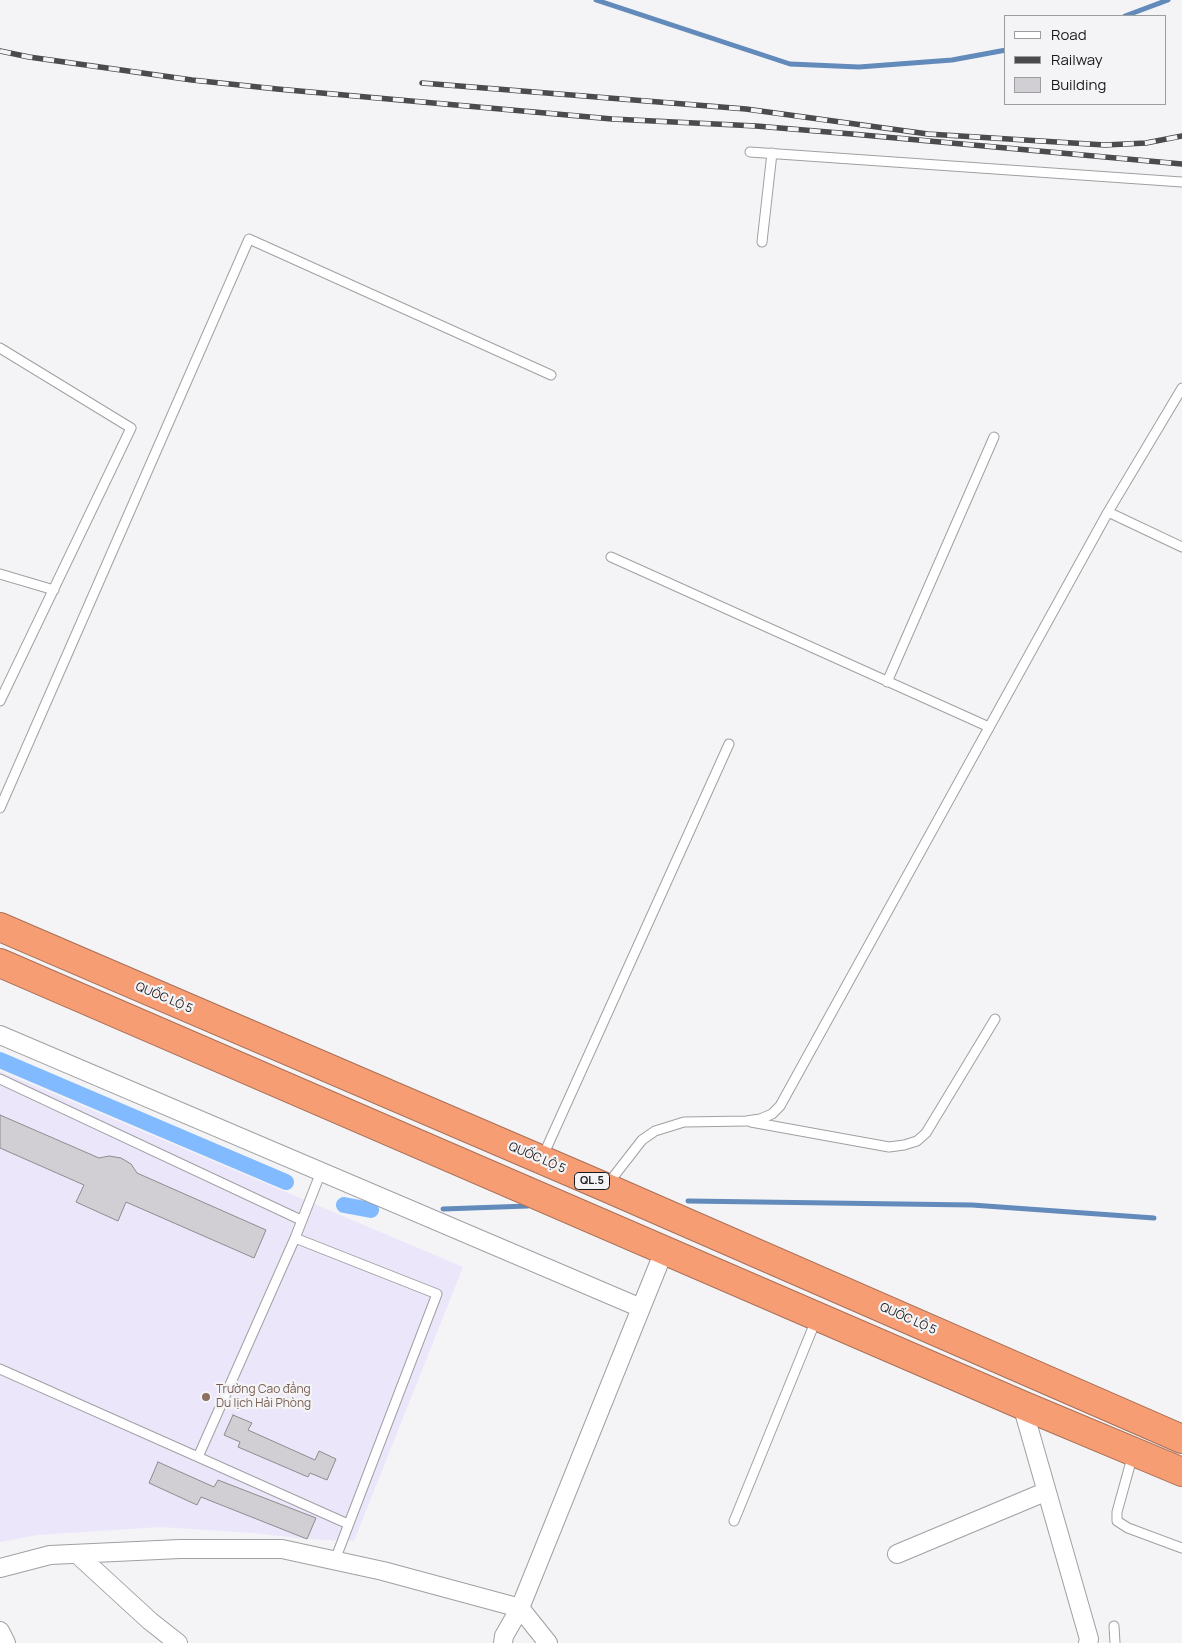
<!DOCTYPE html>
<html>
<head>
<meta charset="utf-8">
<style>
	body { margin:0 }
	#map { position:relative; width:1182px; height:1643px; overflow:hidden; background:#f4f3f6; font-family:Manrope,sans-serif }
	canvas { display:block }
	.legend { position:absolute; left:1004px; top:15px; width:162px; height:90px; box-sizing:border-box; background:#f4f3f6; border:1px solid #9d9c9e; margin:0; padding:6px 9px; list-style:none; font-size:15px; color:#1a191b }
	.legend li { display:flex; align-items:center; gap:10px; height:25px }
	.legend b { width:25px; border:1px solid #9d9c9e }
</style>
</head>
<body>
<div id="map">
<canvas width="1182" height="1643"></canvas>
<ul class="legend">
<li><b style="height:6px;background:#fff"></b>Road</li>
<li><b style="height:6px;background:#4b4a4c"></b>Railway</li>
<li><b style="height:14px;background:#d1cfd3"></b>Building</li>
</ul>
</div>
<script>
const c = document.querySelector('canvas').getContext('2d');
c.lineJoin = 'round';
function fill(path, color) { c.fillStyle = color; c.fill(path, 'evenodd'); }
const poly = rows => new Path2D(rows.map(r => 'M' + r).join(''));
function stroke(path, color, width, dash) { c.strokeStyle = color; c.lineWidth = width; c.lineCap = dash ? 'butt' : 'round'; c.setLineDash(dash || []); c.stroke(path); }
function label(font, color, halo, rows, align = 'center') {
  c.font = font + ' Manrope,sans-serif'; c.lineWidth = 4.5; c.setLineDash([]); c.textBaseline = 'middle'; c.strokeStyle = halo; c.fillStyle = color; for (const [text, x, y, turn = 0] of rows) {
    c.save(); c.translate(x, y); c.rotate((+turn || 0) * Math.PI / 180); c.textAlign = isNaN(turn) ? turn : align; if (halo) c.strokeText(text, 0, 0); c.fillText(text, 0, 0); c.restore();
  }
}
fill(poly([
	[0,1071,463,1267,354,1541,307,1539,254,1533,160,1527,37,1535,0,1542]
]), '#ece6fb');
stroke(poly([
	[596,0,790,64,859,67,952,60,1006,50],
	[1125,16,1168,0],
	[688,1201,972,1205,1154,1218],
	[443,1209,528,1206]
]), '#628abb', 5);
stroke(poly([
	[0,1060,286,1182],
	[344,1205,371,1210]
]), '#81baff', 16);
const building = poly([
	[0,1115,99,1158,109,1156,121,1158,131,1164,137,1173,266,1230,254,1258,126,1202,118,1221,76,1202,84,1185,0,1148,0,1115],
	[233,1415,252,1423,248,1430,315,1460,319,1451,336,1459,327,1480,310,1473,308,1477,238,1447,240,1442,224,1435,233,1415],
	[158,1462,214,1487,218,1480,316,1518,307,1539,201,1497,197,1505,149,1483,158,1462]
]);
fill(building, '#d1cfd3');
stroke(building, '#8e8c8f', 1);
const lane = poly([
	[750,152,1182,182],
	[762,242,772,153],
	[0,348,131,428,0,701],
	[1108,512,1182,547],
	[611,557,989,727],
	[0,574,54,590],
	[887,682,994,437],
	[0,808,249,239,551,375],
	[0,1079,301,1220],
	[751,1122,889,1147,904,1145,917,1141,926,1133,995,1019],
	[542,1158,729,744],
	[607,1185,642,1140,655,1131,684,1122,746,1121,760,1119,772,1114,780,1106,1108,512,1182,388],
	[295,1238,437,1294,335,1560],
	[0,1369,198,1457,295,1238,321,1172],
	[1133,1454,1117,1512,1117,1521,1128,1528,1182,1548],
	[198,1457,348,1524],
	[734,1521,816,1320],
	[1114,1626,1115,1643]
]);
const street = poly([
	[0,1035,641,1308],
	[1022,1405,1089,1639,1088,1643],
	[77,1554,150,1621,178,1643],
	[897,1554,1045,1492],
	[0,1568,50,1555,180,1549,282,1549,383,1571,520,1608,664,1251],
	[0,1631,6,1643],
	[503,1643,504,1636,520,1608,548,1643]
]);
const highway = poly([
	[0,927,605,1187,1182,1439],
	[0,963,1022,1405,1182,1472]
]);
stroke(lane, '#a09fa2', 11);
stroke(street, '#a09fa2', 20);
stroke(highway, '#a96f55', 30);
stroke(lane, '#fff', 9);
stroke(street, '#fff', 18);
stroke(highway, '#f69d74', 28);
const rail = poly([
	[0,51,29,57,192,80,277,89,612,119,756,126,852,134,1182,164],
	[422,83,746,109,928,134,1105,145,1146,143,1182,136]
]);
stroke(rail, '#4b4a4c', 5.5);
stroke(rail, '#f4f3f6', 4, [11]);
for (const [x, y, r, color] of [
	[206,1397,5,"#8d6e63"]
]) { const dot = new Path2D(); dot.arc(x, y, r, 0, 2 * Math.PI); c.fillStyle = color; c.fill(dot); stroke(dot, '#f4f3f6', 2); }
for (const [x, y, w] of [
	[592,1181,35]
]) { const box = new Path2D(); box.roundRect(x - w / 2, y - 8.5, w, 17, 4); c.fillStyle = '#f4f3f6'; c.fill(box); stroke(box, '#1a191b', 1); }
label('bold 11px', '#1a191b', null, [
	["QL.5",592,1181]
]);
label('12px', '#1a191b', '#f4f3f6', [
	["QUỐC LỘ 5",164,998,23],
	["QUỐC LỘ 5",537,1158,23],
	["QUỐC LỘ 5",908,1319,24]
]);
label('12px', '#785e54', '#f4f3f6', [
	["Trường Cao đẳng",216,1390],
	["Du lịch Hải Phòng",216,1404]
], 'left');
</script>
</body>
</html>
